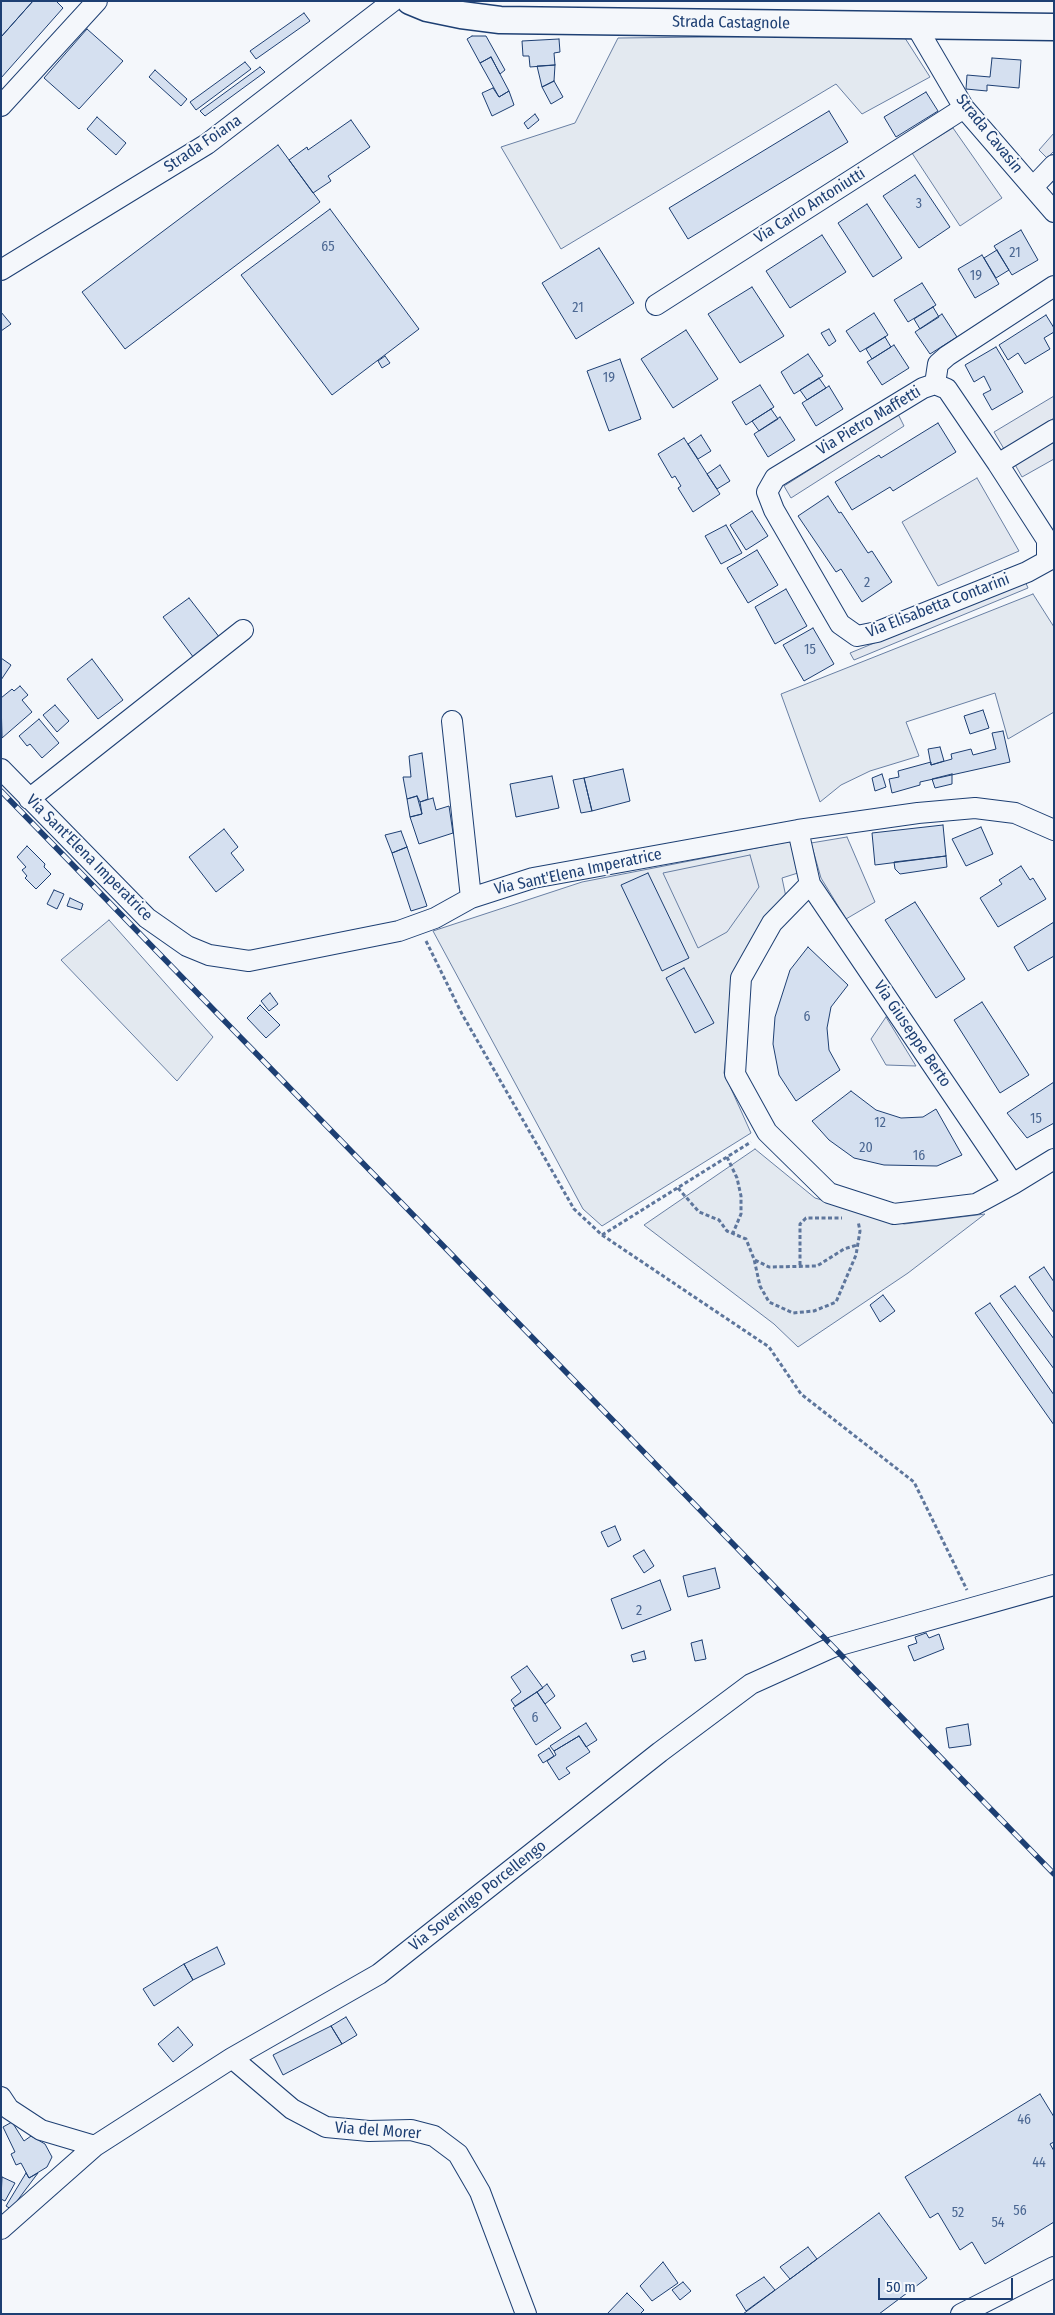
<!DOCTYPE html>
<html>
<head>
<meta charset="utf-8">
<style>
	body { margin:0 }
	#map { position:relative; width:1055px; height:2315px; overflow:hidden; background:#f4f7fb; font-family:"Fira Sans Condensed",sans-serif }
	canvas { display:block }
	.frame { position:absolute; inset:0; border:2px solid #1d3f73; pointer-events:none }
	.scale { position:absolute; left:878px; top:2278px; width:135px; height:22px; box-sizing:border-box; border:2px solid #1d3f73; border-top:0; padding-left:6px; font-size:15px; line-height:18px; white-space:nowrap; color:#1d3f73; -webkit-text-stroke:4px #f4f7fb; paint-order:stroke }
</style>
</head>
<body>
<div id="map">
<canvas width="1055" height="2315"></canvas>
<div class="frame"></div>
<div class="scale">50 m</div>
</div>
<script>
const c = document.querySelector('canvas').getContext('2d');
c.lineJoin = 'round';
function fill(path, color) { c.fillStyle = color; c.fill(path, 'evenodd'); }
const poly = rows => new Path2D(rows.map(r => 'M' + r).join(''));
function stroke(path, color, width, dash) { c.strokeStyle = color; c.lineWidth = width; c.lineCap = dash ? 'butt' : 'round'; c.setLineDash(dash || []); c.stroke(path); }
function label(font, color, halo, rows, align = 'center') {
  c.font = font + ' "Fira Sans Condensed",sans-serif'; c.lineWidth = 4; c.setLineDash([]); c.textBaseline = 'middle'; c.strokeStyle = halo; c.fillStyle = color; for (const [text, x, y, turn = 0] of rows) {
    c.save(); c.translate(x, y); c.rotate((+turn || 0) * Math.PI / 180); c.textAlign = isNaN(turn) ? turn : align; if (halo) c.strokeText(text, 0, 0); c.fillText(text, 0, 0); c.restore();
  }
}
const green = poly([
	[903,35,930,77,862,114,836,84,561,249,501,147,575,123,618,38,903,35],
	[1033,594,1054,627,1054,712,1008,739,995,693,906,722,919,756,870,771,841,785,820,802,781,694,1033,594],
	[792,841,801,872,782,878,786,897,735,977,724,1073,751,1133,602,1226,583,1209,433,931,582,882,792,841],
	[109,920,213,1037,177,1081,61,960,109,920],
	[755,1149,815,1198,904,1224,985,1214,908,1273,798,1347,774,1324,644,1225,755,1149]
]);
fill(green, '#e3e9f0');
stroke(green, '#687fa3', 1);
const parking = poly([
	[953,128,1002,198,960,226,912,153,953,128],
	[1054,133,1054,151,1047,158,1039,150,1054,133],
	[1054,396,1054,418,1004,449,994,432,1054,396],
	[898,414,904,426,791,498,784,486,898,414],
	[1054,439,1054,459,1022,477,1013,461,1054,439],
	[977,478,1019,551,938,586,902,522,977,478],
	[1025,581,1028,588,854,660,850,653,1025,581],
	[847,837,875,902,846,919,821,878,811,843,847,837],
	[750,855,759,887,727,932,698,948,663,873,750,855],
	[886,1017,916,1066,886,1065,871,1039,886,1017]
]);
fill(parking, '#e3e8f0');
stroke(parking, '#687fa3', 1);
const building = poly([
	[1,1,33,1,1,37,1,1],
	[33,1,56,1,63,8,1,78,1,37,33,1],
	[304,13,310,21,256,59,250,51,304,13],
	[87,29,123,61,79,109,44,78,87,29],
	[472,36,486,36,505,70,500,74,491,57,480,63,467,39,472,36],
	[559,39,560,52,554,53,555,65,530,67,529,56,523,56,522,41,559,39],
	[491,57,509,91,499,97,480,63,491,57],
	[992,58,1021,60,1019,88,987,85,987,91,966,89,967,75,990,77,992,58],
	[245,62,251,69,196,110,190,102,245,62],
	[555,65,554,81,542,87,537,66,555,65],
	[260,67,265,72,205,116,200,111,260,67],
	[155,70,187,99,181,106,149,77,155,70],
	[554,81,563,97,551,104,542,87,554,81],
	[493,88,499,97,509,91,514,105,492,116,482,93,493,88],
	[926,92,938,111,896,137,884,117,926,92],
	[829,111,848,142,688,239,669,208,829,111],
	[535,114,539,120,528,129,524,123,535,114],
	[97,117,126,143,116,155,87,129,97,117],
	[351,120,370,147,328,176,331,181,313,193,289,160,307,147,308,150,351,120],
	[278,145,320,202,125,349,82,292,278,145],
	[915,175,950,227,919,248,883,196,915,175],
	[867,204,902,258,873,277,838,223,867,204],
	[330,209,419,329,332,395,241,275,330,209],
	[1021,230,1038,260,1012,275,994,246,1021,230],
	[822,235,846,272,790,308,766,271,822,235],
	[599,248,634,303,576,339,542,283,599,248],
	[997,250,1009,270,996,278,984,258,997,250],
	[982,255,999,284,975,298,958,269,982,255],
	[922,283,936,305,908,322,894,300,922,283],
	[752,287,784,336,740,363,708,314,752,287],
	[933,307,939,317,920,329,914,319,933,307],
	[1,312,11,324,1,331,1,312],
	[874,313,888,335,860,352,846,331,874,313],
	[942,314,957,337,930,354,915,332,942,314],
	[1046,315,1054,328,1054,332,1044,338,1050,349,1025,364,1018,353,1008,360,999,345,1046,315],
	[829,329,836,341,829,346,821,333,829,329],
	[686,330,718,379,673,408,641,359,686,330],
	[885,337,891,347,872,359,866,349,885,337],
	[894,345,909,368,882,385,867,362,894,345],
	[996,347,1023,392,992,410,983,394,991,390,984,376,974,382,965,365,996,347],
	[808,354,823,376,794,394,781,372,808,354],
	[385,356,390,363,382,368,378,361,385,356],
	[620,359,641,419,609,431,587,371,620,359],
	[819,378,826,388,807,400,800,390,819,378],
	[760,385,774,407,746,425,732,402,760,385],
	[829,386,843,409,816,426,802,403,829,386],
	[771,409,778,419,759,431,752,421,771,409],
	[780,417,795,440,768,457,754,434,780,417],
	[938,423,956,452,893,491,890,487,852,510,835,482,879,455,881,458,938,423],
	[701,435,711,451,698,459,688,444,701,435],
	[684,438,720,494,693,512,678,488,681,486,675,476,672,478,658,454,684,438],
	[720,465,730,481,717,489,707,474,720,465],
	[828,496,839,513,841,512,868,553,872,551,892,582,862,602,841,569,836,572,798,516,828,496],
	[752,511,768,536,746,550,730,525,752,511],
	[726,525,742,553,721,564,705,536,726,525],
	[757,550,778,585,748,603,727,568,757,550],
	[786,589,807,626,775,644,755,607,786,589],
	[189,598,220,638,194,658,163,617,189,598],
	[813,628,834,664,804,681,783,645,813,628],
	[1,658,11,665,1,680,1,658],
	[92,659,123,700,98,719,67,679,92,659],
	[20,686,28,695,22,700,32,712,2,738,1,698,12,689,14,691,20,686],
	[55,705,69,721,57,732,43,715,55,705],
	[983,710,989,728,970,734,964,716,983,710],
	[39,719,59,743,42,758,30,744,27,746,19,736,39,719],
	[1003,731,1010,762,920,782,920,785,892,793,889,779,899,777,898,771,931,762,931,765,952,759,951,754,971,749,973,755,996,749,992,733,1003,731],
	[940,747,944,761,931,765,928,749,940,747],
	[422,753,428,799,420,802,417,796,407,799,403,777,411,777,409,756,422,753],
	[623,769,630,801,592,811,584,778,623,769],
	[882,774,886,787,875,791,872,778,882,774],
	[952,774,952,784,935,788,932,779,952,774],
	[552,776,559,808,516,817,510,784,552,776],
	[584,778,592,811,581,813,573,780,584,778],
	[417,796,422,814,410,817,407,799,417,796],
	[433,798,436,810,449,806,453,833,419,844,410,817,422,814,420,802,433,798],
	[943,825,946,856,875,865,872,833,943,825],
	[981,827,993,854,966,866,952,839,981,827],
	[224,829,238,847,231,853,244,870,216,892,189,857,224,829],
	[401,831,407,847,392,853,385,835,401,831],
	[27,846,45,864,44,867,51,874,36,889,25,878,27,876,22,870,26,867,17,857,27,846],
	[407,847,427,906,411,911,392,853,407,847],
	[946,856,947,867,900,874,895,869,894,862,946,856],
	[1021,866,1030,880,1033,878,1046,899,998,927,980,898,1002,884,999,880,1021,866],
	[648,873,689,958,662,971,621,885,648,873],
	[54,890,64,894,57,909,47,904,54,890],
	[70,898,83,904,81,910,67,906,70,898],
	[915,902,965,979,936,998,885,920,915,902],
	[1054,922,1054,956,1028,971,1014,947,1054,922],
	[808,947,848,985,831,1007,827,1028,829,1050,840,1070,796,1101,779,1075,773,1044,775,1017,790,970,808,947],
	[684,968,714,1023,695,1033,666,978,684,968],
	[270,993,278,1004,269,1011,261,1001,270,993],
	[982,1002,1029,1075,1000,1093,954,1020,982,1002],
	[260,1005,280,1025,266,1038,247,1018,260,1005],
	[1054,1082,1054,1123,1027,1138,1007,1113,1054,1082],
	[851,1091,876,1110,901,1118,923,1117,936,1109,962,1155,937,1166,884,1165,854,1158,829,1140,812,1121,851,1091],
	[1044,1267,1054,1282,1054,1313,1029,1277,1044,1267],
	[1015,1286,1054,1339,1054,1369,1000,1296,1015,1286],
	[883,1295,895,1311,880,1322,870,1305,883,1295],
	[990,1303,1054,1395,1054,1425,975,1313,990,1303],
	[615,1526,621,1540,608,1547,601,1532,615,1526],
	[644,1550,654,1566,644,1573,633,1556,644,1550],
	[715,1568,720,1588,688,1597,683,1576,715,1568],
	[660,1580,671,1610,622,1629,611,1599,660,1580],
	[926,1633,929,1638,939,1634,944,1649,914,1661,908,1646,917,1643,915,1637,926,1633],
	[702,1640,706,1659,695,1661,691,1643,702,1640],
	[644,1651,646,1659,633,1662,631,1655,644,1651],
	[527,1666,543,1688,515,1706,511,1700,521,1692,511,1677,527,1666],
	[547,1684,555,1696,545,1704,537,1692,547,1684],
	[537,1692,561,1728,536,1745,513,1708,537,1692],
	[586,1723,597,1740,586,1747,579,1736,554,1751,550,1746,586,1723],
	[968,1724,971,1745,949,1748,946,1728,968,1724],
	[579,1736,590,1752,566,1768,570,1773,559,1780,547,1761,556,1755,554,1751,579,1736],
	[549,1748,554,1756,543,1763,538,1755,549,1748],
	[217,1947,225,1964,193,1980,184,1964,217,1947],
	[184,1964,193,1980,154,2006,143,1989,184,1964],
	[346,2017,357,2035,342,2044,331,2026,346,2017],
	[331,2026,342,2044,283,2075,273,2055,331,2026],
	[178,2027,193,2045,173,2062,158,2044,178,2027],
	[1040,2094,1054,2117,1054,2142,1050,2144,1054,2151,1054,2222,985,2264,972,2242,960,2250,938,2213,930,2218,905,2177,1040,2094],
	[12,2122,24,2141,31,2136,45,2144,52,2157,47,2167,29,2178,21,2163,16,2165,11,2154,15,2152,3,2127,12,2122],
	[26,2173,29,2178,38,2173,11,2209,6,2206,26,2173],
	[2,2177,15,2183,5,2201,1,2199,2,2177],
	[879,2213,927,2278,879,2314,743,2314,879,2213],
	[808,2247,817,2259,790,2279,780,2267,808,2247],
	[663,2262,678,2283,652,2301,640,2286,663,2262],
	[764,2277,775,2290,746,2311,736,2295,764,2277],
	[683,2282,691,2291,680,2300,672,2290,683,2282],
	[627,2293,644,2310,640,2314,607,2314,627,2293]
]);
fill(building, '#d5e0f0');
stroke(building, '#1d3f73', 1);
const minor = poly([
	[916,26,964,108,1054,212],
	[1,106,97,1],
	[1033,187,1054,165],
	[1,270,207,144,393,1],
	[656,305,964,108],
	[935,384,938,364,947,356,1054,286],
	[998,464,1047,540,1047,561,1027,572,877,632,857,636,840,624,774,510,767,492,775,478,923,388,935,384,947,389,998,464,1054,430],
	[452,721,471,898],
	[1,769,147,918,187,946,209,955,249,961,399,931,435,918,471,898,533,878,798,830,918,813,975,808,1015,813,1054,830],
	[29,799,243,630],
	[798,830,810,884,1013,1184,1054,1159],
	[810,884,772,923,741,978,735,1074,767,1132,829,1193,894,1214,976,1204,1013,1184],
	[232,2058,292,2109,326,2127,369,2131,411,2130,434,2136,458,2154,480,2192,526,2314],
	[1,2097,9,2109,41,2130,95,2146],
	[1,2229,95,2146,232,2058,379,1974,660,1752,751,1684,833,1647,1054,1585],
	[961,2314,1054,2267]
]);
const major = poly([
	[410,1,427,8,461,15,500,20,1054,27]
]);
stroke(minor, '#1d3f73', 22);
stroke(major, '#1d3f73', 29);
stroke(poly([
	[426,941,462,1014,574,1209,602,1235,751,1142],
	[727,1157,737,1178,741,1196,741,1214,733,1233],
	[678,1188,699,1212,719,1220,727,1231,746,1239,754,1259,760,1286,769,1302,793,1313,814,1311,836,1302,856,1255,860,1231,858,1221],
	[602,1235,769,1347,801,1394,914,1482,967,1590],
	[755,1260,769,1267,817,1266,844,1249,857,1245],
	[800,1265,800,1224,806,1218,842,1218]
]), '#5e769c', 3, [4, 2.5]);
stroke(minor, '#f4f7fb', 20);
stroke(major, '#f4f7fb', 26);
const rail = poly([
	[1,791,1054,1874]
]);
stroke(rail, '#1d3f73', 5.5);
stroke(rail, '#f4f7fb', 4, [11]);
label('14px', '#4b6792', null, [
	["3",919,204],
	["65",328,247],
	["21",1015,253],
	["19",976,276],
	["21",578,308],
	["19",609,378],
	["2",867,583],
	["15",810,650],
	["6",807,1017],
	["15",1036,1119],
	["12",880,1123],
	["20",866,1148],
	["16",919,1156],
	["2",639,1611],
	["6",535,1718],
	["46",1024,2120],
	["44",1039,2163],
	["56",1020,2211],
	["52",958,2213],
	["54",998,2223]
]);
label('16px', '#1d3f73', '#f4f7fb', [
	["Strada Castagnole",731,23,1],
	["Strada Cavasin",989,134,51],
	["Strada Foiana",203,144,-34],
	["Via Carlo Antoniutti",810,206,-32],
	["Via Pietro Maffetti",869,421,-31],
	["Via Elisabetta Contarini",938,606,-21],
	["Via Sant'Elena Imperatrice",89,858,45],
	["Via Sant'Elena Imperatrice",578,872,-12],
	["Via Giuseppe Berto",912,1034,56],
	["Via Sovernigo Porcellengo",478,1896,-38],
	["Via del Morer",378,2131,4]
]);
</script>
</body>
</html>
